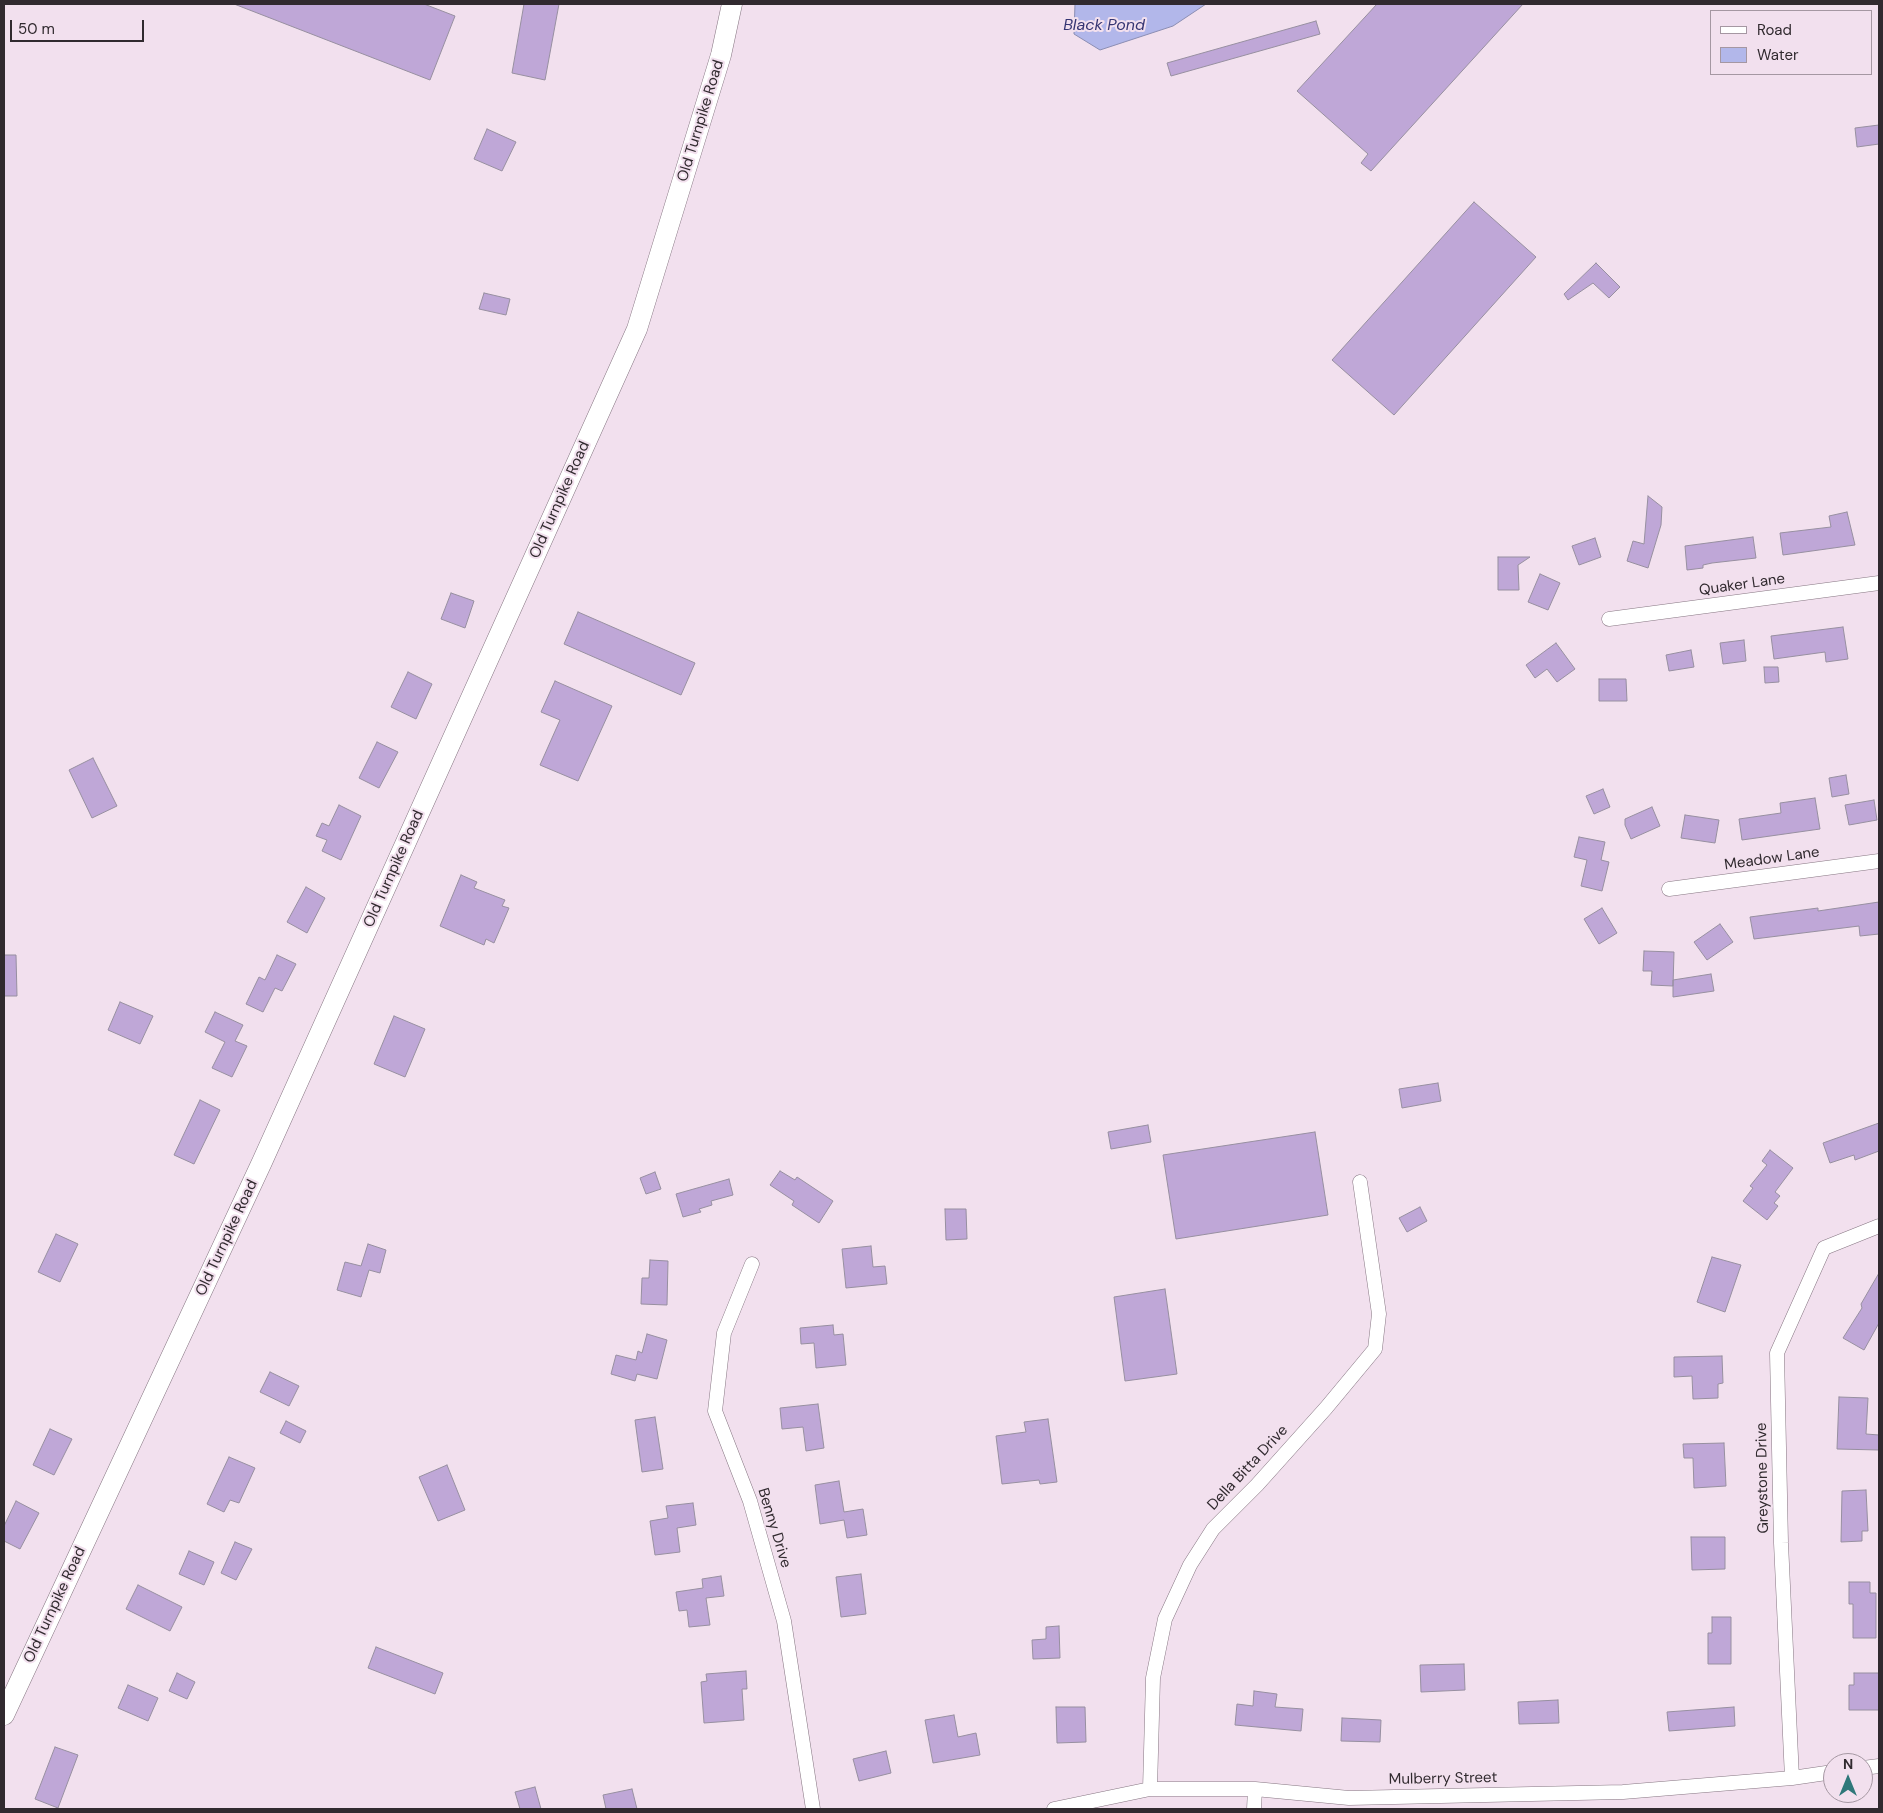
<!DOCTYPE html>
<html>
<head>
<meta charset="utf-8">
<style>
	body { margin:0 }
	#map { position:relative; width:1883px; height:1813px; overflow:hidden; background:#f2e0ee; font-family:"DM Sans",sans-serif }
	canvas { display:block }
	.frame { position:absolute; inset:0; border:5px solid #312a2f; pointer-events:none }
	.legend { position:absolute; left:1710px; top:10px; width:162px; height:65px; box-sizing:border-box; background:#f2e0ee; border:1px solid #a597a2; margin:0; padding:6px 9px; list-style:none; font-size:15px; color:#312a2f }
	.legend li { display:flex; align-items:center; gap:10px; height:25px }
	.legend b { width:25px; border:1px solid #a597a2 }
	.north { position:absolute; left:1823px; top:1753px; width:50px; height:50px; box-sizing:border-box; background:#f2e0ee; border:1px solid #a597a2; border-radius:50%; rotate:0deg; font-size:14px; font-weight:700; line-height:20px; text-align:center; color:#312a2f }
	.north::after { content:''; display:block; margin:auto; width:18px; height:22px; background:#2f787a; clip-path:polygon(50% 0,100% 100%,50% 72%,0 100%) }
	.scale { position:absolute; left:10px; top:20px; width:134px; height:22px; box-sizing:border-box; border:2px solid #312a2f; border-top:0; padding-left:6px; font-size:15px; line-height:18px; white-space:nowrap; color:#312a2f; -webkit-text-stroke:4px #f2e0ee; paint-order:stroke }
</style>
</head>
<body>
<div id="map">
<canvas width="1883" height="1813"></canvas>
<div class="frame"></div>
<ul class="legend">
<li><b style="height:6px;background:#fff"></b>Road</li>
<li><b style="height:14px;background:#b2b7ea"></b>Water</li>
</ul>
<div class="north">N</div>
<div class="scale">50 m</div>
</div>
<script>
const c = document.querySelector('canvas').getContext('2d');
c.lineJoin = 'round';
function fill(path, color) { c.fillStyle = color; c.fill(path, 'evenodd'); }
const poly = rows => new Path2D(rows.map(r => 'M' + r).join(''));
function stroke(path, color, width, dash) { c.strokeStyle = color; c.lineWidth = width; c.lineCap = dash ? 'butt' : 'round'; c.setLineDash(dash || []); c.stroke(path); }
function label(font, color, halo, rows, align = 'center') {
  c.font = font + ' "DM Sans",sans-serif'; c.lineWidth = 4; c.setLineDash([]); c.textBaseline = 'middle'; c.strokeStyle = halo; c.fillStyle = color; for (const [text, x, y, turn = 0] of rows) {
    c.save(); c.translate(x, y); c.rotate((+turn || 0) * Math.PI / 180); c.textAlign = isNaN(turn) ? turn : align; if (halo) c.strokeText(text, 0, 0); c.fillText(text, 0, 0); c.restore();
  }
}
const water = poly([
	[1075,4,1206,4,1173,26,1100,50,1074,34,1075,4]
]);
fill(water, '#b2b7ea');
stroke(water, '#8b8db2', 1);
const building = poly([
	[234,4,424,4,455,16,430,80,234,4],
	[524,4,559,4,545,80,512,73,524,4],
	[1377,4,1523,4,1371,171,1361,163,1368,154,1297,91,1377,4],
	[1316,21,1320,34,1171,76,1167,63,1316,21],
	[1879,125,1879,144,1857,147,1855,128,1879,125],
	[487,129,516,142,502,171,474,159,487,129],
	[1474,202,1536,257,1394,415,1332,360,1474,202],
	[1596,263,1620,287,1609,298,1593,283,1568,300,1564,294,1596,263],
	[484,293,510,299,506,315,479,309,484,293],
	[1648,496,1662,507,1661,525,1648,568,1627,561,1633,541,1644,544,1648,496],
	[1847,512,1855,545,1783,555,1780,533,1831,527,1829,516,1847,512],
	[1753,537,1756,558,1712,563,1703,565,1703,568,1687,570,1685,546,1753,537],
	[1595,538,1601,557,1579,565,1572,546,1595,538],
	[1498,557,1530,557,1518,565,1519,590,1498,590,1498,557],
	[1540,574,1560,583,1548,610,1528,602,1540,574],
	[451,593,474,601,465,628,441,619,451,593],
	[578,612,695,663,681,695,564,644,578,612],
	[1843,627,1848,659,1826,662,1825,652,1774,659,1771,636,1843,627],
	[1744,640,1746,661,1723,664,1720,643,1744,640],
	[1556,643,1575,669,1557,682,1547,669,1535,678,1526,665,1556,643],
	[1691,650,1694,667,1669,671,1666,655,1691,650],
	[1764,667,1778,667,1779,682,1765,683,1764,667],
	[408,672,432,684,416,719,391,707,408,672],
	[1599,679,1626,679,1627,701,1599,701,1599,679],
	[555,681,612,706,578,781,540,765,560,720,541,712,555,681],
	[377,742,398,752,379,788,359,778,377,742],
	[93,758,117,806,92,818,69,770,93,758],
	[1846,775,1849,794,1832,797,1829,778,1846,775],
	[1603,789,1610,807,1594,814,1586,796,1603,789],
	[1815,798,1820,829,1742,840,1739,819,1781,813,1780,803,1815,798],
	[1874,800,1877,820,1849,825,1845,805,1874,800],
	[339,805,361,816,341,860,322,851,327,840,316,836,322,823,329,826,339,805],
	[1652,807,1660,826,1631,839,1625,825,1625,819,1652,807],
	[1685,815,1719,820,1715,843,1681,838,1685,815],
	[1579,837,1605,842,1601,860,1609,862,1602,891,1581,886,1587,860,1574,857,1579,837],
	[461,875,477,882,474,888,505,900,502,906,509,908,494,943,486,939,484,945,440,926,461,875],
	[306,887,325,898,307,933,287,922,306,887],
	[1879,902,1879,934,1860,936,1859,926,1754,939,1750,917,1818,908,1818,911,1879,902],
	[1602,908,1617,933,1599,944,1584,919,1602,908],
	[1720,924,1733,942,1707,960,1694,942,1720,924],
	[1644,951,1674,952,1673,986,1651,985,1652,971,1643,971,1644,951],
	[4,955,16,955,17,996,4,996,4,955],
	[277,955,296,964,282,991,275,988,263,1012,246,1004,259,977,265,980,277,955],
	[1711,974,1714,991,1673,997,1673,980,1711,974],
	[120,1002,153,1016,140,1044,108,1030,120,1002],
	[215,1012,243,1025,235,1041,247,1046,232,1077,212,1068,225,1042,205,1032,215,1012],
	[394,1016,425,1029,405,1077,374,1064,394,1016],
	[1438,1083,1441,1101,1402,1108,1399,1089,1438,1083],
	[200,1100,220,1110,194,1164,174,1155,200,1100],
	[1879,1123,1879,1151,1855,1160,1854,1155,1830,1163,1823,1143,1879,1123],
	[1148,1125,1151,1142,1111,1149,1108,1132,1148,1125],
	[1315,1132,1328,1215,1176,1239,1163,1155,1315,1132],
	[1770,1150,1793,1168,1775,1192,1780,1196,1774,1203,1778,1206,1767,1220,1743,1201,1753,1188,1750,1186,1767,1165,1762,1161,1770,1150],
	[780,1171,795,1180,797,1177,833,1201,819,1223,792,1205,794,1201,770,1185,780,1171],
	[655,1172,661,1189,646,1194,640,1178,655,1172],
	[729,1179,733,1195,711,1201,712,1205,699,1209,701,1212,683,1217,676,1194,729,1179],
	[1420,1207,1427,1221,1407,1232,1399,1218,1420,1207],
	[945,1209,966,1209,967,1239,946,1240,945,1209],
	[56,1234,78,1244,60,1282,38,1272,56,1234],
	[368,1244,386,1250,380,1273,369,1270,361,1297,337,1290,345,1262,361,1266,368,1244],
	[871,1246,873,1267,885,1266,887,1284,846,1288,842,1249,871,1246],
	[1712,1257,1741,1265,1725,1312,1697,1302,1712,1257],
	[650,1260,668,1261,667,1305,641,1304,642,1278,649,1278,650,1260],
	[1879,1273,1879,1323,1864,1350,1843,1338,1862,1308,1861,1304,1879,1273],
	[1165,1289,1177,1374,1125,1381,1114,1297,1165,1289],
	[833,1325,834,1335,843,1334,846,1365,816,1368,814,1343,801,1344,800,1328,833,1325],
	[647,1334,667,1340,657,1379,637,1374,635,1381,611,1374,616,1355,636,1360,638,1351,642,1353,647,1334],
	[1722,1356,1723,1383,1718,1384,1718,1398,1693,1399,1692,1376,1674,1377,1674,1357,1722,1356],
	[270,1372,299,1386,289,1406,260,1392,270,1372],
	[1839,1397,1868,1398,1866,1434,1879,1435,1879,1450,1837,1449,1839,1397],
	[818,1404,824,1448,806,1451,803,1427,782,1429,780,1408,818,1404],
	[655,1417,663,1469,642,1472,635,1420,655,1417],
	[1048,1419,1057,1482,1040,1484,1039,1480,1002,1484,996,1436,1026,1432,1024,1422,1048,1419],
	[286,1421,306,1431,300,1443,280,1433,286,1421],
	[50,1429,72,1439,54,1475,33,1465,50,1429],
	[1724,1443,1726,1486,1694,1488,1693,1458,1684,1458,1683,1444,1724,1443],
	[229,1457,255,1468,239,1503,230,1500,224,1512,207,1504,229,1457],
	[447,1465,465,1510,438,1521,419,1477,447,1465],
	[839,1481,844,1512,863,1509,867,1535,847,1538,844,1520,820,1524,815,1485,839,1481],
	[1866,1490,1868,1531,1862,1531,1862,1541,1841,1542,1842,1491,1866,1490],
	[16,1501,39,1513,20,1549,4,1541,4,1526,16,1501],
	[693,1503,696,1525,677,1528,680,1552,655,1555,650,1521,668,1518,666,1506,693,1503],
	[1691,1537,1725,1537,1725,1569,1692,1570,1691,1537],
	[235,1542,252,1549,236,1580,221,1573,235,1542],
	[189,1551,214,1562,204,1585,179,1574,189,1551],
	[861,1574,866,1614,841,1617,836,1577,861,1574],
	[721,1576,724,1596,706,1598,710,1625,689,1627,687,1610,679,1611,676,1592,703,1588,702,1579,721,1576],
	[1849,1582,1870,1582,1870,1593,1876,1593,1876,1638,1853,1638,1853,1604,1849,1604,1849,1582],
	[138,1585,182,1607,170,1631,126,1609,138,1585],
	[1712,1617,1731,1617,1731,1664,1708,1664,1708,1633,1712,1633,1712,1617],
	[1059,1626,1060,1658,1033,1659,1032,1640,1046,1639,1046,1627,1059,1626],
	[376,1647,443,1673,435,1694,368,1668,376,1647],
	[1464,1664,1465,1690,1421,1692,1420,1665,1464,1664],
	[746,1671,747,1689,742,1689,744,1720,704,1723,701,1682,707,1681,706,1674,746,1671],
	[177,1673,195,1682,187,1699,169,1691,177,1673],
	[1854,1673,1879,1673,1879,1710,1849,1710,1849,1685,1854,1685,1854,1673],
	[128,1685,158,1698,148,1721,118,1708,128,1685],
	[1254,1691,1277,1694,1275,1707,1303,1709,1301,1731,1235,1725,1237,1704,1253,1706,1254,1691],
	[1558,1700,1559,1723,1519,1724,1518,1702,1558,1700],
	[1056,1707,1085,1707,1086,1742,1057,1743,1056,1707],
	[1734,1707,1735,1726,1669,1731,1667,1712,1734,1707],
	[954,1715,958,1737,976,1733,980,1755,933,1763,925,1720,954,1715],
	[1342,1718,1381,1720,1380,1742,1341,1741,1342,1718],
	[55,1747,78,1755,58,1808,35,1799,55,1747],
	[886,1751,891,1773,859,1781,853,1759,886,1751],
	[535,1787,541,1809,520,1809,515,1792,535,1787],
	[632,1789,637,1809,606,1809,603,1795,632,1789]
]);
fill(building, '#bfa7d7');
stroke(building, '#978fa0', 1);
const street = poly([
	[1609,619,1879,583],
	[1669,889,1879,861],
	[752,1264,724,1333,715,1411,750,1501,784,1621,813,1809],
	[1863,1768,1879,1766],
	[1792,1778,1781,1543,1777,1353,1824,1248,1879,1226],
	[1150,1789,1153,1678,1165,1619,1190,1565,1213,1529,1257,1485,1326,1408,1375,1349,1379,1314,1360,1182],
	[1054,1809,1150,1789,1255,1789,1349,1798,1623,1792,1792,1778,1833,1772],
	[1254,1809,1255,1789]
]);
const secondary = poly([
	[4,1715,262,1162,637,329,721,55,732,4]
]);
stroke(street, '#867682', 15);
stroke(secondary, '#867682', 21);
stroke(street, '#fff', 14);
stroke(secondary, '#fff', 20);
label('15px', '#312a2f', '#f2e0ee', [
	["Old Turnpike Road",701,121,-73],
	["Old Turnpike Road",560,500,-66],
	["Quaker Lane",1742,585,-8],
	["Meadow Lane",1772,859,-8],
	["Old Turnpike Road",394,869,-66],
	["Old Turnpike Road",227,1238,-65],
	["Della Bitta Drive",1248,1468,-47],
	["Greystone Drive",1763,1478,-91],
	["Benny Drive",774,1528,73],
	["Old Turnpike Road",55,1605,-65],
	["Mulberry Street",1443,1779,-1]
]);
label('italic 16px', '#353572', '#f2e0ee', [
	["Black Pond",1104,26]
]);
</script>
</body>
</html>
